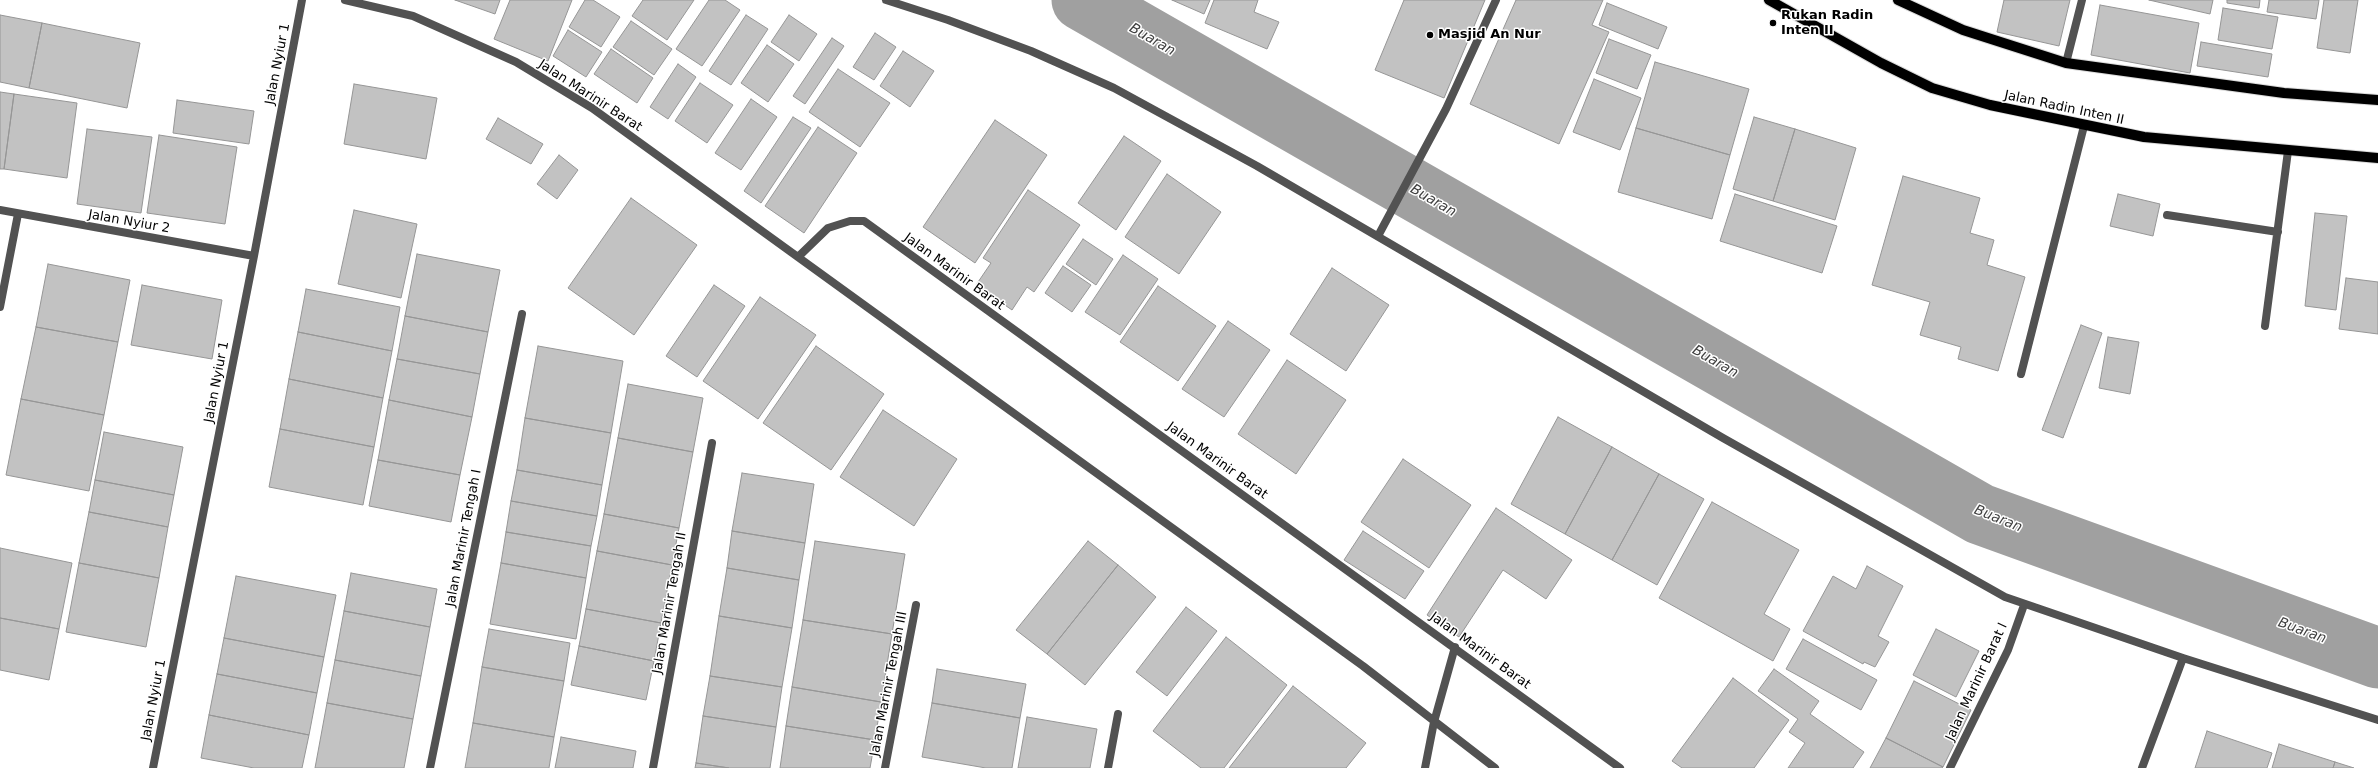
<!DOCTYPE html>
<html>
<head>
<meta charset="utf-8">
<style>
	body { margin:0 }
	canvas { display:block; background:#fff }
</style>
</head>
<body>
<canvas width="2378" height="768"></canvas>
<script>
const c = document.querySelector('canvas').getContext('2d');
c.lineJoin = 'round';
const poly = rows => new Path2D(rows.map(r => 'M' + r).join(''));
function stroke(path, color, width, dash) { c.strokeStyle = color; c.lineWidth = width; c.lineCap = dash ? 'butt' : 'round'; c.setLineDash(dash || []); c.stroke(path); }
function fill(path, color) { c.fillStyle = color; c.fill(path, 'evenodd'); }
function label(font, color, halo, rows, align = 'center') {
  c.font = font + ' "DejaVu Sans",sans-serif'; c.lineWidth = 3; c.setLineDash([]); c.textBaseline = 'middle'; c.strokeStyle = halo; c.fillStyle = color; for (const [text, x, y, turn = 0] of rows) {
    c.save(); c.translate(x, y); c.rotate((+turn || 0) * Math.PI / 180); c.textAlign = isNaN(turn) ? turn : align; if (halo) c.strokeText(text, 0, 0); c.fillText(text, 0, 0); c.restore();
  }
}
stroke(poly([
	[1082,0,1980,514,2378,658]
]), '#a0a0a0', 61);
const building = poly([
	[455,0,500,0,495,14,455,0],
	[510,0,572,0,548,61,494,39,510,0],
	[585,0,593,0,620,17,601,47,569,27,585,0],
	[643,0,694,0,667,40,632,16,643,0],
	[709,0,725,0,740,10,702,66,676,49,709,0],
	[1172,0,1210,0,1204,14,1172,0],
	[1214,0,1258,0,1254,12,1279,22,1267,49,1205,23,1214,0],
	[1404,0,1485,0,1444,98,1375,70,1404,0],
	[1516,0,1603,0,1592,25,1609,32,1559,144,1470,104,1516,0],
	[2004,0,2070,0,2059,46,1997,32,2004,0],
	[2149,0,2213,0,2210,14,2149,0],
	[2227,0,2260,0,2259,8,2227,3,2227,0],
	[2269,0,2319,0,2316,19,2267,12,2269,0],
	[2324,0,2358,0,2350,53,2317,48,2324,0],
	[1607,3,1667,27,1658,49,1599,25,1607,3],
	[2100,5,2199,23,2190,73,2091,55,2100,5],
	[2223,8,2278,17,2272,49,2218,40,2223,8],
	[0,15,42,23,29,88,0,82,0,15],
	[746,15,768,29,731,85,709,71,746,15],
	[789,15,817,34,799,61,771,42,789,15],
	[631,21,672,49,654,75,613,47,631,21],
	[42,23,140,43,127,108,29,88,42,23],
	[568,30,602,52,586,77,553,56,568,30],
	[875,33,896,47,874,80,853,67,875,33],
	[832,38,844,46,805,104,793,96,832,38],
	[1609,39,1651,55,1637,89,1596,73,1609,39],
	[2201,42,2272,54,2268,77,2197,66,2201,42],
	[767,45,794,64,768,102,741,83,767,45],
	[611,49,653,78,637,103,594,74,611,49],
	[903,51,934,71,910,107,880,86,903,51],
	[1655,62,1749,89,1730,155,1636,128,1655,62],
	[678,64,696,77,668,119,650,107,678,64],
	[838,69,890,103,860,147,809,112,838,69],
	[1594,79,1641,98,1620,150,1573,132,1594,79],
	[700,83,733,105,707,143,675,121,700,83],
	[354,84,437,98,426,159,344,144,354,84],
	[0,92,14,94,4,169,0,169,0,92],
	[14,94,77,103,67,178,4,169,14,94],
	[751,99,777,117,741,170,715,153,751,99],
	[177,100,254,111,249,144,173,133,177,100],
	[793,117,811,128,761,203,744,191,793,117],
	[1754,117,1795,129,1773,201,1733,189,1754,117],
	[498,118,543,144,531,164,486,139,498,118],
	[995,120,1047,155,975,263,923,227,995,120],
	[818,127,857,153,804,233,765,206,818,127],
	[1636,128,1730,155,1712,219,1618,192,1636,128],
	[87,129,152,137,141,213,77,204,87,129],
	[1795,129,1856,148,1835,220,1773,201,1795,129],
	[159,135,237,147,225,224,147,213,159,135],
	[1124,136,1161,161,1116,230,1078,203,1124,136],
	[559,155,578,170,557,199,537,184,559,155],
	[1167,174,1221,212,1179,274,1125,237,1167,174],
	[1903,176,1980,198,1970,233,1994,240,1987,265,2025,277,1998,371,1958,359,1961,347,1920,335,1930,302,1872,285,1903,176],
	[1028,190,1080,225,1034,292,1027,287,1012,310,976,285,991,263,983,258,1028,190],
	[1735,194,1837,226,1822,273,1720,241,1735,194],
	[2118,194,2160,204,2153,236,2110,226,2118,194],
	[631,198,697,245,634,335,568,288,631,198],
	[354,210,417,224,401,298,338,284,354,210],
	[2315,213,2347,216,2336,310,2305,306,2315,213],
	[1083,239,1113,259,1096,285,1066,264,1083,239],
	[417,254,500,270,488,332,405,316,417,254],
	[1123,255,1158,279,1120,335,1085,312,1123,255],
	[48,264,130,280,118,342,36,327,48,264],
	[1063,266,1091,285,1072,312,1045,293,1063,266],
	[1332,268,1389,305,1346,371,1290,334,1332,268],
	[2346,278,2378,282,2378,334,2339,329,2346,278],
	[142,285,222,300,212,359,131,345,142,285],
	[714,285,745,306,697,377,666,356,714,285],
	[1158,286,1216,326,1178,381,1120,342,1158,286],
	[306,289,400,307,392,351,298,332,306,289],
	[760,297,816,335,758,419,703,381,760,297],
	[405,316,488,332,480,374,397,359,405,316],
	[1228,321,1270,350,1224,417,1182,389,1228,321],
	[2081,325,2102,333,2063,438,2042,430,2081,325],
	[36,327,118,342,104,415,21,399,36,327],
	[298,332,392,351,383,398,289,379,298,332],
	[2108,337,2139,342,2130,394,2099,388,2108,337],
	[538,346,623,361,611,433,525,418,538,346],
	[816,346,884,394,831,470,763,423,816,346],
	[397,359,480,374,472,417,389,400,397,359],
	[1287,360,1346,400,1296,474,1238,434,1287,360],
	[289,379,383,398,374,447,280,429,289,379],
	[628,384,703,398,693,452,618,438,628,384],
	[21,399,104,415,89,491,6,475,21,399],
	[389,400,472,417,460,475,378,460,389,400],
	[883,410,957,459,914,526,840,477,883,410],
	[1558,417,1612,447,1565,534,1511,504,1558,417],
	[525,418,611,433,602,485,517,470,525,418],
	[280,429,374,447,363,505,269,487,280,429],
	[104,432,183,447,174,495,95,480,104,432],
	[618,438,693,452,679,528,604,514,618,438],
	[1612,447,1659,474,1612,560,1565,534,1612,447],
	[1403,459,1471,505,1429,568,1361,522,1403,459],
	[378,460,460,475,451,522,369,506,378,460],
	[517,470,602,485,597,516,511,501,517,470],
	[742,473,814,484,805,543,732,531,742,473],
	[1659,474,1704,499,1657,585,1612,560,1659,474],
	[95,480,174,495,168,527,89,512,95,480],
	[511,501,597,516,591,546,506,532,511,501],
	[1712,502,1799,550,1764,614,1790,629,1773,661,1659,598,1712,502],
	[1496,508,1572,560,1546,599,1503,570,1459,637,1427,615,1496,508],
	[89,512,168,527,159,578,79,563,89,512],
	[604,514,679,528,672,565,597,551,604,514],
	[732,531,805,543,799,580,727,568,732,531],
	[1363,531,1424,571,1405,599,1344,560,1363,531],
	[506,532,591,546,586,578,501,563,506,532],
	[815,541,905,554,892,634,803,620,815,541],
	[1088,541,1118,565,1047,654,1016,630,1088,541],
	[0,548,72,563,59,629,0,618,0,548],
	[597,551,672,565,661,623,586,609,597,551],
	[79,563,159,578,146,647,66,632,79,563],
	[501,563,586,578,576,639,490,624,501,563],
	[1118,565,1156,597,1085,685,1047,654,1118,565],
	[1867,566,1903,586,1878,636,1889,642,1875,667,1864,662,1863,664,1803,631,1833,576,1856,589,1867,566],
	[727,568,799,580,792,628,719,616,727,568],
	[351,573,437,589,430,627,344,611,351,573],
	[236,576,336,595,324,657,224,638,236,576],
	[1186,607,1217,631,1167,696,1136,672,1186,607],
	[586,609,661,623,654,661,579,646,586,609],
	[344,611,430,627,421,676,335,660,344,611],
	[719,616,792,628,782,687,710,676,719,616],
	[0,618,59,629,49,680,0,670,0,618],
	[803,620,892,634,881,702,792,687,803,620],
	[489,629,570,643,564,681,482,667,489,629],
	[1936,629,1979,651,1956,697,1913,675,1936,629],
	[1226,637,1287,685,1224,768,1201,768,1153,731,1226,637],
	[224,638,324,657,317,693,217,674,224,638],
	[1803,639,1877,680,1861,710,1786,669,1803,639],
	[579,646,654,661,646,700,571,685,579,646],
	[335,660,421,676,413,719,327,703,335,660],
	[482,667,564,681,554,737,473,723,482,667],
	[937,669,1026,684,1020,718,932,703,937,669],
	[1774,669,1819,701,1810,714,1864,752,1853,768,1788,768,1805,743,1789,732,1798,719,1758,691,1774,669],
	[217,674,317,693,309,735,209,715,217,674],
	[710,676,782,687,776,727,703,716,710,676],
	[1733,678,1789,720,1754,768,1682,768,1672,761,1733,678],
	[1914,681,1971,710,1943,767,1886,738,1914,681],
	[1293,686,1366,743,1346,768,1229,768,1293,686],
	[792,687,881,702,875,740,786,726,792,687],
	[327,703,413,719,404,768,315,768,327,703],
	[932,703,1020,718,1012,768,986,768,922,757,932,703],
	[209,715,309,735,302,768,254,768,201,758,209,715],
	[703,716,776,727,770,768,729,768,696,763,703,716],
	[1027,717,1097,729,1090,768,1018,768,1027,717],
	[473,723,554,737,549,768,465,768,473,723],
	[786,726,875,740,870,768,780,768,786,726],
	[2207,731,2272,753,2267,768,2195,768,2207,731],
	[561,737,636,751,633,768,555,768,561,737],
	[1886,738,1943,767,1942,768,1870,768,1886,738],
	[2279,744,2335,762,2333,768,2272,768,2279,744],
	[2335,762,2354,768,2333,768,2335,762],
	[696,763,729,768,695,768,696,763]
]);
fill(building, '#c2c2c2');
stroke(building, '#969696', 1);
const primary = poly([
	[1769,0,1881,63,1932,88,1990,105,2144,137,2378,158],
	[1898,0,1963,30,2066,63,2284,93,2378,100]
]);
stroke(primary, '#dbdbdb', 12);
stroke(poly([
	[2167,215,2278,232],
	[1378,236,1446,109,1496,0],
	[2265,326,2288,151],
	[2021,374,2084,126]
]), '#525252', 8);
stroke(poly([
	[345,0,413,16,516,62,592,108,1363,666,1495,768],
	[886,0,948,20,1031,51,1114,88,1257,166,1723,438,2005,597,2183,658,2378,720],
	[2066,63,2082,0],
	[0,210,254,256],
	[798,257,828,228,850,221,864,221,1620,768],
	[0,307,18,214],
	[153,768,254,256,302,0],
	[430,768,522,314],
	[653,768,712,443],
	[885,768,916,605],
	[1108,768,1118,714],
	[1425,768,1434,722,1455,647],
	[1950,768,2008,650,2024,605],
	[2142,768,2183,658]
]), '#525252', 8);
stroke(primary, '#000', 10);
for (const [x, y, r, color] of [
	[1773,23,4,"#000"],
	[1430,35,4,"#000"]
]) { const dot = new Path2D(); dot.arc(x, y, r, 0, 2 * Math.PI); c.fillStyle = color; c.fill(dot); stroke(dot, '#fff', 1.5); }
label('bold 13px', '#000', '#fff', [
	["Rukan Radin",1781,16],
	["Inten II",1781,31],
	["Masjid An Nur",1438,35]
], 'left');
label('13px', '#000', '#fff', [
	["Jalan Nyiur 1",278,64,-79],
	["Jalan Marinir Barat",590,96,33],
	["Jalan Radin Inten II",2064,108,12],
	["Jalan Nyiur 2",129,222,10],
	["Jalan Marinir Barat",954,272,36],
	["Jalan Nyiur 1",217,382,-79],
	["Jalan Marinir Barat",1217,461,36],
	["Jalan Marinir Tengah I",464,538,-79],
	["Jalan Marinir Tengah II",670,603,-80],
	["Jalan Marinir Barat",1480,651,36],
	["Jalan Marinir Barat I",1977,682,-65],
	["Jalan Marinir Tengah III",889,684,-79],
	["Jalan Nyiur 1",154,700,-79]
]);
label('italic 14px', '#414141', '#fff', [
	["Buaran",1152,40,30],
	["Buaran",1433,201,30],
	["Buaran",1715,362,30],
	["Buaran",1998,519,22],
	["Buaran",2302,631,20]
]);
</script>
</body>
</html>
